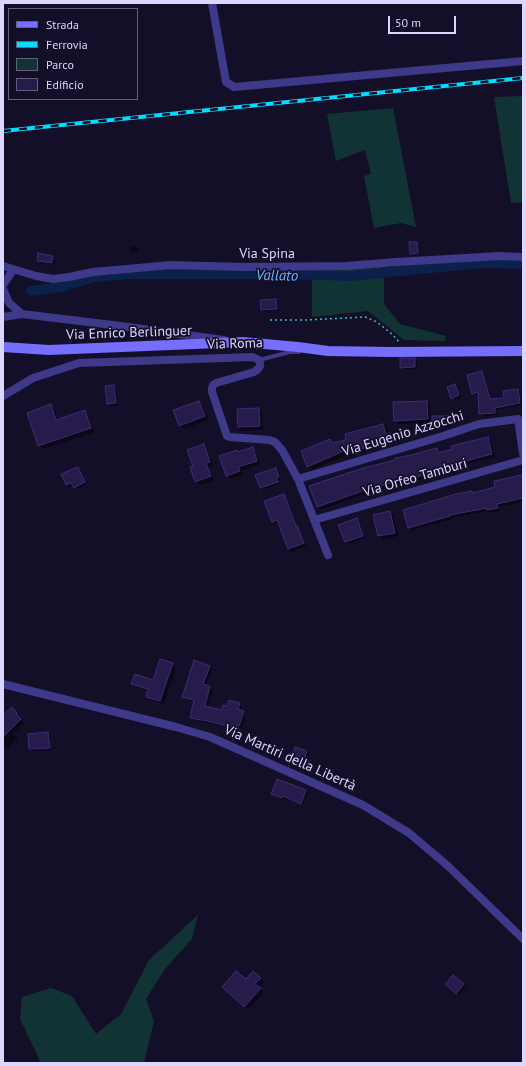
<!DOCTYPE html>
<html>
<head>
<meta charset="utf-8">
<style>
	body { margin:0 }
	#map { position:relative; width:526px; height:1066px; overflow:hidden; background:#140f29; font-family:"PT Sans",sans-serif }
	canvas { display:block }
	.frame { position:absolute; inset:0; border:4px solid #ddd7ff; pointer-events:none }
	.legend { position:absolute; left:8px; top:8px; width:130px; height:92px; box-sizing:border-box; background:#140f29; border:1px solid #645f7f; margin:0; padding:5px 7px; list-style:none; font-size:12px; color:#ddd7ff }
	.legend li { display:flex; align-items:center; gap:8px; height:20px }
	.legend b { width:20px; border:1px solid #645f7f }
	.scale { position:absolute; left:388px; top:16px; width:68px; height:18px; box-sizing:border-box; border:2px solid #ddd7ff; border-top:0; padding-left:5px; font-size:12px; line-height:14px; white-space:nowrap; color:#ddd7ff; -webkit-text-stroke:3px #140f29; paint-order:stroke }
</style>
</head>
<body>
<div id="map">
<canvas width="526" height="1066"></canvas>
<div class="frame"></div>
<ul class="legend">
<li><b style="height:5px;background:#766eff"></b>Strada</li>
<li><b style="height:5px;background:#03deff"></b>Ferrovia</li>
<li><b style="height:11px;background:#123333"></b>Parco</li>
<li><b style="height:11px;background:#261b4b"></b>Edificio</li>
</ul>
<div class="scale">50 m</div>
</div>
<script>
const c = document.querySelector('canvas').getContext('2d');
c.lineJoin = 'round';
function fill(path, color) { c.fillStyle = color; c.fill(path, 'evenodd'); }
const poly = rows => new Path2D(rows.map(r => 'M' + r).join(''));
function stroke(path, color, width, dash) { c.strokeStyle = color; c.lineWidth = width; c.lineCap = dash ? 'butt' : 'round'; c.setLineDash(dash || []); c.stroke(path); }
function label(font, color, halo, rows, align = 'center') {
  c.font = font + ' "PT Sans",sans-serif'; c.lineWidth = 3.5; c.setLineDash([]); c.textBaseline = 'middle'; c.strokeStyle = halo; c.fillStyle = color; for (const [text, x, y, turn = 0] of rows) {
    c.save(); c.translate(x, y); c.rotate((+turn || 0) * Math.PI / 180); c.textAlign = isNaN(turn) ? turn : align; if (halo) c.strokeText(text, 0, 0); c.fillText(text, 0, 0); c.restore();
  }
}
fill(poly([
	[523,96,523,202,511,203,494,97],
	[393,108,416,227,401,223,374,228,364,176,371,174,365,150,336,161,327,114],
	[382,266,384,281,384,304,400,324,446,336,444,341,404,340,368,311,312,317,312,279,310,269],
	[198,915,192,939,165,969,146,999,154,1021,144,1063,41,1063,20,1019,22,997,51,988,72,996,96,1034,121,1014,149,960]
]), '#123333');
fill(poly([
	[131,246,138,247,138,253,130,252],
	[52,257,55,259,54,265,40,263,38,261],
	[276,300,278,302,279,311,264,312,262,310],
	[415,359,417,362,417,369,403,370,401,367],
	[482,372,484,374,491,400,505,399,518,390,520,392,522,405,497,410,497,415,483,416,480,413,479,394,475,395,473,393],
	[113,386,116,388,118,405,111,406,108,403],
	[455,386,457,388,461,398,454,400,452,398],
	[199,402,203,406,208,420,184,429,180,425],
	[426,402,430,406,431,423,398,424,395,420],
	[51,406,55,409,58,420,85,411,88,415,94,432,43,449,39,445],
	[259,409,262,413,263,430,242,431,239,427],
	[448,416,451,419,451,427,436,427,433,425],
	[383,425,387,428,391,444,366,450,367,452,351,456,349,454,312,470,308,466,330,440,334,444,347,440],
	[487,438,491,442,495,457,449,469,449,471,420,480,393,486,393,487,371,492,321,510,318,506,436,449,440,453],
	[204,445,207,449,213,465,209,467,214,480,200,485,196,481,194,467],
	[253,448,256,452,260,464,241,471,243,475,231,479,227,475,237,451,239,453],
	[78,468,80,470,86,485,77,489,74,485,69,487,67,485,63,474],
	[276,469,278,471,281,479,278,480,279,484,263,490,261,487],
	[521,476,523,478,523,502,499,507,500,511,491,513,489,511,452,517,453,519,412,530,409,527],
	[283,495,286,498,297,526,300,529,306,546,291,552,288,548,279,523,276,524,273,521],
	[390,512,394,516,398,536,383,540,379,536,374,516],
	[356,519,359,522,365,538,348,544,346,542,340,526],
	[195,662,210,667,212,670,206,686,210,687,213,690,208,708,223,711,228,707,239,704,242,707,241,711,243,712,246,714,242,729,238,728,237,730,210,723,210,724,194,720,191,717,195,702,186,699,184,696],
	[172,664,176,668,164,704,151,700,147,697,149,691,136,687,132,683,153,681],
	[11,708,20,717,18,718,24,723,11,736,15,735,18,738,7,749,3,745,3,716],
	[48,733,50,736,51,750,32,751,30,749],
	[306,752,309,755,306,762,296,758,293,756],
	[306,791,308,793,303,805,285,798,285,800,275,796,273,793],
	[254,972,264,982,259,988,264,993,248,1010,227,990,246,981],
	[453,976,466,987,459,995,448,987]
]), '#0007');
stroke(poly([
	[31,291,61,287,94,277,127,274,287,274,352,276,409,270,482,263,523,264]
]), '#0b214c', 10);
const building = poly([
	[409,242,417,242,418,253,410,254,409,242],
	[38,253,53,256,52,263,37,261,38,253],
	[276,299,277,309,261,310,260,300,276,299],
	[400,358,415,358,415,367,400,368,400,358],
	[482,371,490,399,504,398,503,391,518,389,520,403,495,408,495,413,479,414,478,392,472,394,467,375,482,371],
	[455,384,459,395,451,399,447,387,455,384],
	[114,385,116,403,107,404,105,386,114,385],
	[199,401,205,416,179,426,173,410,199,401],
	[427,401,428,419,394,421,393,402,427,401],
	[51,404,56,420,85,410,91,428,38,446,27,413,51,404],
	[259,408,260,426,238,427,237,409,259,408],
	[432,416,449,416,449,425,432,425,432,416],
	[383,424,388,440,363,446,364,448,347,453,346,450,307,467,301,451,330,439,332,443,346,440,345,434,383,424],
	[488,437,492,454,446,466,446,467,416,477,390,482,390,483,368,489,317,507,309,486,360,469,395,460,395,458,411,455,437,448,438,453,452,449,451,446,488,437],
	[204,444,210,462,206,463,211,476,195,482,190,467,193,466,187,450,204,444],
	[253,447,257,461,238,467,240,471,226,476,219,456,237,450,238,452,253,447],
	[78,467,85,482,74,488,71,483,66,485,61,474,78,467],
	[276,468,279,477,276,478,278,482,260,488,255,475,276,468],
	[522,475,523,481,523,498,497,504,498,508,487,510,487,508,450,515,450,516,408,528,403,510,456,494,472,491,473,493,495,487,494,481,522,475],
	[284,494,296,526,297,525,304,543,288,549,277,520,272,522,264,501,284,494],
	[390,511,395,533,378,536,373,515,390,511],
	[357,518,363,536,345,542,338,525,357,518],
	[160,659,173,663,160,701,146,697,148,689,131,684,135,674,153,680,160,659],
	[194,660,210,666,203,684,210,686,205,706,222,710,223,705,227,706,229,700,240,703,238,709,244,711,239,726,235,725,235,728,207,721,190,718,194,700,182,697,188,679,194,660],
	[12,707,17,713,16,714,21,719,3,737,3,715,12,707],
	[48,732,50,748,29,749,28,734,48,732],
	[295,747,307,751,304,760,292,756,295,747],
	[277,779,306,790,301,804,283,796,282,798,271,794,277,779],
	[236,971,246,979,253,971,261,978,255,984,261,988,244,1007,222,987,236,971],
	[453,975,464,984,456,994,445,984,453,975]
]);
fill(building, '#261b4b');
stroke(building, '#3d2c77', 1);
stroke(poly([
	[270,320,307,320,365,317,377,322,393,335,400,343]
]), '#2cbeba', 1.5, [2, 3]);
stroke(poly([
	[259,360,290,352,299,352]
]), '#3e3989', 4);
stroke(poly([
	[212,3,226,82,234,87,523,61],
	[3,266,36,276,53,279,69,277,93,272,171,265,244,267,346,266,396,262,500,256,523,257],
	[3,285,13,270],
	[3,289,9,303,22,314],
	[3,317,22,314,121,326,224,340],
	[3,396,33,378,79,363,252,357,255,358,259,360,260,363,260,366,258,369,254,372,216,383,213,385,212,388,212,392,224,427,227,436,230,437,269,440,275,442,282,450,298,479,328,555],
	[298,479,443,436,479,424,518,419,523,453],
	[314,520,523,460],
	[3,684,176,727,210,737,363,805,409,833,448,866,523,939]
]), '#3e3989', 8);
stroke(poly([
	[3,347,49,350,243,342,298,347,328,351,391,352,523,351]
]), '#766eff', 10);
const rail = poly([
	[3,131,523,78]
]);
stroke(rail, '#03deff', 4);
stroke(rail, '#140f29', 2.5, [8]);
label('14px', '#ddd7ff', '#140f29', [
	["Via Spina",267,254],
	["Via Enrico Berlinguer",129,333,-2],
	["Via Roma",235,344,-2],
	["Via Eugenio Azzocchi",403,434,-17],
	["Via Orfeo Tamburi",415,478,-16],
	["Via Martiri della Libertà",290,758,24]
]);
label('italic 15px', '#65b3ff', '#140f29', [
	["Vallato",277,276,1]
]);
</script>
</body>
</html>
